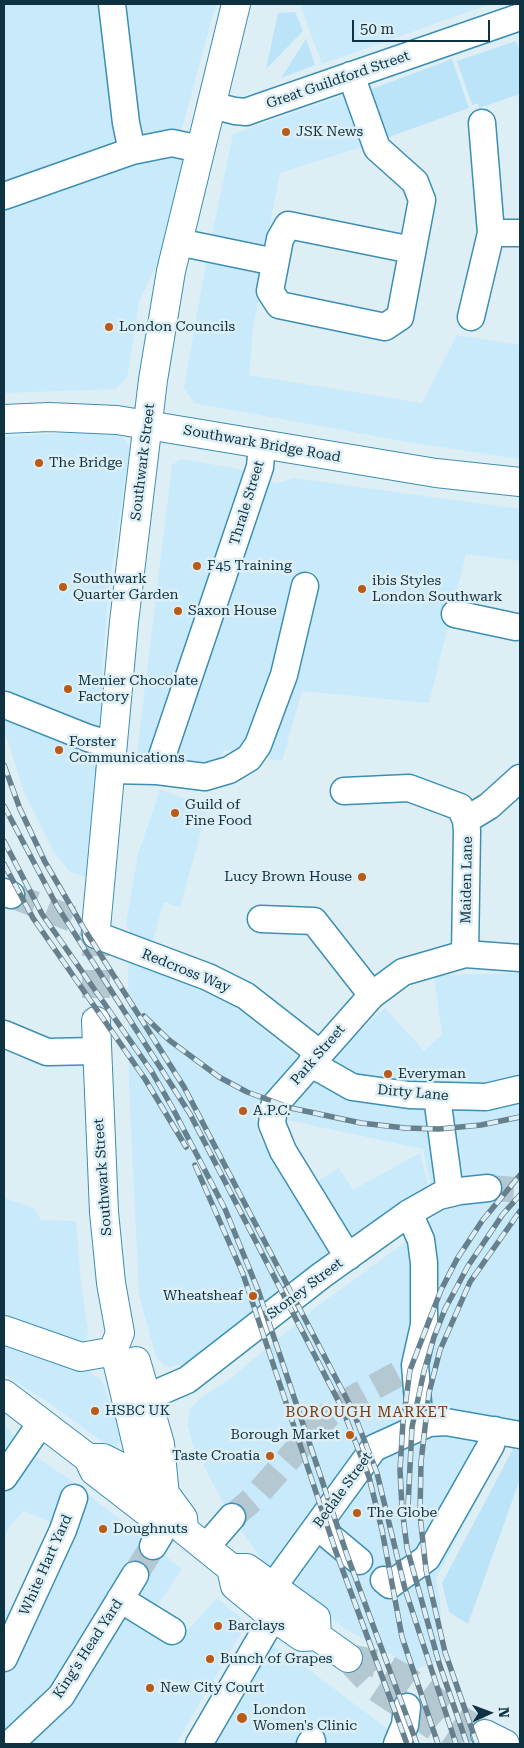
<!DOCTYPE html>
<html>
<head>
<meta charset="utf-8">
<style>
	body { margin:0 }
	#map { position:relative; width:524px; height:1748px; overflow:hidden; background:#deeef5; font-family:"Roboto Serif",serif }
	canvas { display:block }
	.frame { position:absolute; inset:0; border:5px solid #0e3241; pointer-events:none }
	.north { position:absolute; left:464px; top:1688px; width:50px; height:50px; -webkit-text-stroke:4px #deeef5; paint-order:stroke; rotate:88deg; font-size:14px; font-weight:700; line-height:20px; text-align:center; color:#0e3241 }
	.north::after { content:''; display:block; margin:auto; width:18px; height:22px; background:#0e3241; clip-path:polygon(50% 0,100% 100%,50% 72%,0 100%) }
	.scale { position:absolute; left:352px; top:20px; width:138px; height:22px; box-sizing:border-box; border:2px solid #0e3241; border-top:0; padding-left:6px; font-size:15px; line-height:18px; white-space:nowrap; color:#0e3241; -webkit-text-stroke:4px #deeef5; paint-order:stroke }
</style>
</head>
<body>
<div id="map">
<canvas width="524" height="1748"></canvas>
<div class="frame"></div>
<div class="north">N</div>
<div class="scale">50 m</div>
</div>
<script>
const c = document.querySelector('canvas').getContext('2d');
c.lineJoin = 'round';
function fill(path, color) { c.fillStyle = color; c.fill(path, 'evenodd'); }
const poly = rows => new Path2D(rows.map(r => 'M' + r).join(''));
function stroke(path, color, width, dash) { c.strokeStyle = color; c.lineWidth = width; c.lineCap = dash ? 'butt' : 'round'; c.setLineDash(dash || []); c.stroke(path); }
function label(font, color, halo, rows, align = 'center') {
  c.font = font + ' "Roboto Serif",serif'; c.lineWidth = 5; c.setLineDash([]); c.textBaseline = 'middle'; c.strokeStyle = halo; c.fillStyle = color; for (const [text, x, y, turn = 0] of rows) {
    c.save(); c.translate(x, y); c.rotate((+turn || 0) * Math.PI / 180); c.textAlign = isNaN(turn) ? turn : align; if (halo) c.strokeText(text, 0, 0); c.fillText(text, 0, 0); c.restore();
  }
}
fill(poly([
	[4,4,216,4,182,128,188,171,179,217,139,302,127,378,115,389,4,393],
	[300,4,490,4,322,64],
	[347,94,365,146,280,173,265,250,211,240,233,134],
	[207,258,265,269,253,327,249,375,422,403,457,335,520,345,520,459,414,443,194,403,184,388],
	[105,430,122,436,130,448,108,594,102,672,107,683,87,877,70,872,54,852,24,792,4,729,4,437],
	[180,459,239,469,277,484,293,478,520,509,520,561,466,554,429,703,302,691,282,761,224,750,220,763,199,764,169,757,137,754,172,465],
	[160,790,208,806,180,907,164,902,152,942,131,934,126,924,138,854],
	[133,960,222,995,315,1072,385,1008,424,1051,442,1035,434,975,520,973,520,1183,480,1180,432,1190,423,1149,255,1113,258,1134,327,1249,326,1255,195,1361,169,1367,165,1366,156,1357,139,1294,129,1085,128,971,129,962],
	[420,1153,428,1185,372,1223,354,1234,350,1234,318,1181,339,1168,353,1190],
	[4,1198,34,1208,41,1220,76,1221,81,1285,88,1330,86,1341,91,1374,100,1378,103,1383,121,1437,120,1442,115,1447,108,1446,49,1403,4,1374],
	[464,1201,520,1204,520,1424,513,1424,504,1448,436,1579,440,1601,444,1658,417,1669,344,1628,267,1567,228,1512,193,1445,188,1425,190,1409,199,1399,231,1378,316,1307,403,1244,436,1216,456,1203],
	[4,1424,30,1453,69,1479,182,1569,155,1609,188,1630,217,1598,247,1623,176,1744,4,1744,4,1608,14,1613,61,1527,24,1511,10,1525,4,1539],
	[270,1647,275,1647,300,1663,389,1730,379,1744,210,1744]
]), '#c8eafb');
fill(poly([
	[295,12,303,31,266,69,278,13],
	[306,39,315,65,281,78],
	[516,41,520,53,520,94,479,108,478,103,472,105,457,61],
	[452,59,469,108,386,138,369,90],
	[513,1449,520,1450,520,1479,468,1624,449,1612,442,1583]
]), '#bbe4f8');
stroke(poly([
	[11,895,96,928],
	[488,1188,520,1190],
	[232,1517,253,1499,326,1417,344,1403,415,1365],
	[135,1575,153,1546],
	[425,1719,439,1704]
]), '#b4c8d1', 26, [26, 13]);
stroke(poly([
	[96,928,96,1021],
	[348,1658,379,1664,407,1680,461,1720,485,1734],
	[348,1658,374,1686,461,1744]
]), '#b4c8d1', 28, [28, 14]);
const minor = poly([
	[112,4,126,123,132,151],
	[351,75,377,148,415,182,422,200,400,317,385,327,279,305,270,291,280,239,288,225,412,250],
	[211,105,235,111,246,112,257,108,520,17],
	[482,123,491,233],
	[4,196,132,151,172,143,200,149],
	[178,242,275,262],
	[471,317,491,233,520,233],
	[455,614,516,627],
	[5,705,88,738,112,745],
	[110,770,157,771,260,467,262,444],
	[157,771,205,777,229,770,249,758,258,745,284,675,305,586],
	[344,791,409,788,460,807,466,820,467,831,465,954],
	[466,820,489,806,520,778],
	[4,892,11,895],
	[261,919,314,921,372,995],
	[96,935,208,977,246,996,319,1053],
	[4,1034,47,1052,96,1051],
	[312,1061,322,1070,352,1087,409,1095,486,1097,520,1089],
	[437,1097,450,1193],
	[409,1213,421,1240,424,1263,424,1325,415,1365,420,1427],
	[348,1257,283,1151,272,1124,274,1106,372,995,403,972,465,954,520,958],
	[129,1405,187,1380,322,1275,409,1213,439,1196,460,1191,488,1188],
	[4,1477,41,1423],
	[317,1526,359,1561],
	[153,1546,165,1526],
	[206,1547,232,1517],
	[384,1580,390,1585,427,1558,491,1445,495,1430],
	[272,1588,374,1448,429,1423,446,1422,520,1435],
	[120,1599,172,1631],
	[4,1658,63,1530,74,1498],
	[10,1744,61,1696,135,1575],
	[199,1744,273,1617],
	[310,1744,312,1741],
	[397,1744,405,1725,407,1707]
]);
const major = poly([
	[4,419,49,417,117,420,436,473,520,482],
	[96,928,124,622,153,380,171,271,236,4],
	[96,1021,104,1212,111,1283,120,1333,114,1348,137,1445,150,1514],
	[4,1330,81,1357,115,1351],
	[136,1361,160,1444,166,1506],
	[4,1394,88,1458,94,1471,156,1519],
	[88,1458,103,1458,143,1478,166,1495,183,1518,184,1530,231,1568,235,1586,273,1617,302,1637,317,1636,348,1658],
	[231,1568,247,1568,316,1618,317,1636],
	[485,1734,505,1744]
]);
stroke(minor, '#3b8fb3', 29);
stroke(major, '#3b8fb3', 30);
stroke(minor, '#fff', 26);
stroke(major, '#fff', 28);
const rail = poly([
	[4,765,20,809,45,862,83,927,184,1087,353,1411,377,1473,405,1589,456,1744],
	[4,806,57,906,190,1114,343,1410,369,1477,382,1530,402,1637,438,1744],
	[4,841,42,914,152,1072,172,1107,225,1209,258,1290,347,1555,417,1744],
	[4,864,33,918,145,1079,186,1147],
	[144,1016,169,1040,219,1077,247,1092,291,1108,361,1123,405,1128,439,1129,481,1125,520,1117],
	[195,1165,243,1274,336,1552,407,1744],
	[408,1506,412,1427,424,1371,434,1337,445,1309,468,1266,503,1214,520,1195],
	[467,1744,439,1663,407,1548,402,1508,400,1470,403,1422,410,1370,441,1290,457,1259,482,1221,520,1175],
	[477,1744,445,1652,426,1570,420,1515,421,1462,429,1393,440,1350,470,1282,520,1211]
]);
stroke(rail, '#66818d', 5.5);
stroke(rail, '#deeef5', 4, [11]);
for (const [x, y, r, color] of [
	[286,132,5,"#ba5a17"],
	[109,327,5,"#ba5a17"],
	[39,463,5,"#ba5a17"],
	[197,566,5,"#ba5a17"],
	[63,587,5,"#ba5a17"],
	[362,589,5,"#ba5a17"],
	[178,611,5,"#ba5a17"],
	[68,689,5,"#ba5a17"],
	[59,750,5,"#ba5a17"],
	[175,813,5,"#ba5a17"],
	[362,877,5,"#ba5a17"],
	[388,1074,5,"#ba5a17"],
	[243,1111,5,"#ba5a17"],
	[253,1296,5,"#ba5a17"],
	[95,1411,5,"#ba5a17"],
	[350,1435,5,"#ba5a17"],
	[270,1456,5,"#ba5a17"],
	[357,1513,5,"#ba5a17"],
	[103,1529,5,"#ba5a17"],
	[218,1626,5,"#ba5a17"],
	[210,1659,5,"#ba5a17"],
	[150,1688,5,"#ba5a17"],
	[242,1718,6,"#ba5a17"]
]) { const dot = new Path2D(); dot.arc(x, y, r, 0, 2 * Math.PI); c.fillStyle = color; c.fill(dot); stroke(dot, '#deeef5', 2); }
label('14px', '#0e3241', '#deeef5', [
	["Great Guildford Street",338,80,-19],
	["Southwark Bridge Road",262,444,10],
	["Southwark Street",143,462,-83],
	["Thrale Street",247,503,-73],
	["Maiden Lane",467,880,-89],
	["Redcross Way",186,971,22],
	["Park Street",318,1055,-49],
	["Dirty Lane",413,1093,5],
	["Southwark Street",103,1177,-94],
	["Stoney Street",305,1289,-37],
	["Bedale Street",343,1490,-54],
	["White Hart Yard",46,1565,-66],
	["King's Head Yard",88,1649,-57]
]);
label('14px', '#0e3241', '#deeef5', [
	["JSK News",296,132],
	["London Councils",119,327],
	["The Bridge",49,463],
	["F45 Training",207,566],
	["Southwark",73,579],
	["Quarter Garden",73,595],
	["ibis Styles",372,581],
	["London Southwark",372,597],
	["Saxon House",188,611],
	["Menier Chocolate",78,681],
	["Factory",78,697],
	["Forster",69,742],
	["Communications",69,758],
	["Guild of",185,805],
	["Fine Food",185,821],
	["Lucy Brown House",352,877,"right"],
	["Everyman",398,1074],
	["A.P.C.",253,1111],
	["Wheatsheaf",243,1296,"right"],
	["HSBC UK",105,1411],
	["Borough Market",340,1435,"right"],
	["Taste Croatia",260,1456,"right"],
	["The Globe",367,1513],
	["Doughnuts",113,1529],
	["Barclays",228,1626],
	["Bunch of Grapes",220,1659],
	["New City Court",160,1688],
	["London",253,1710],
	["Women's Clinic",253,1726]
], 'left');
c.letterSpacing = '1px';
label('15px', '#783b13', '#deeef5', [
	["BOROUGH MARKET",367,1413]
]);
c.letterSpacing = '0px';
</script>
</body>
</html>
